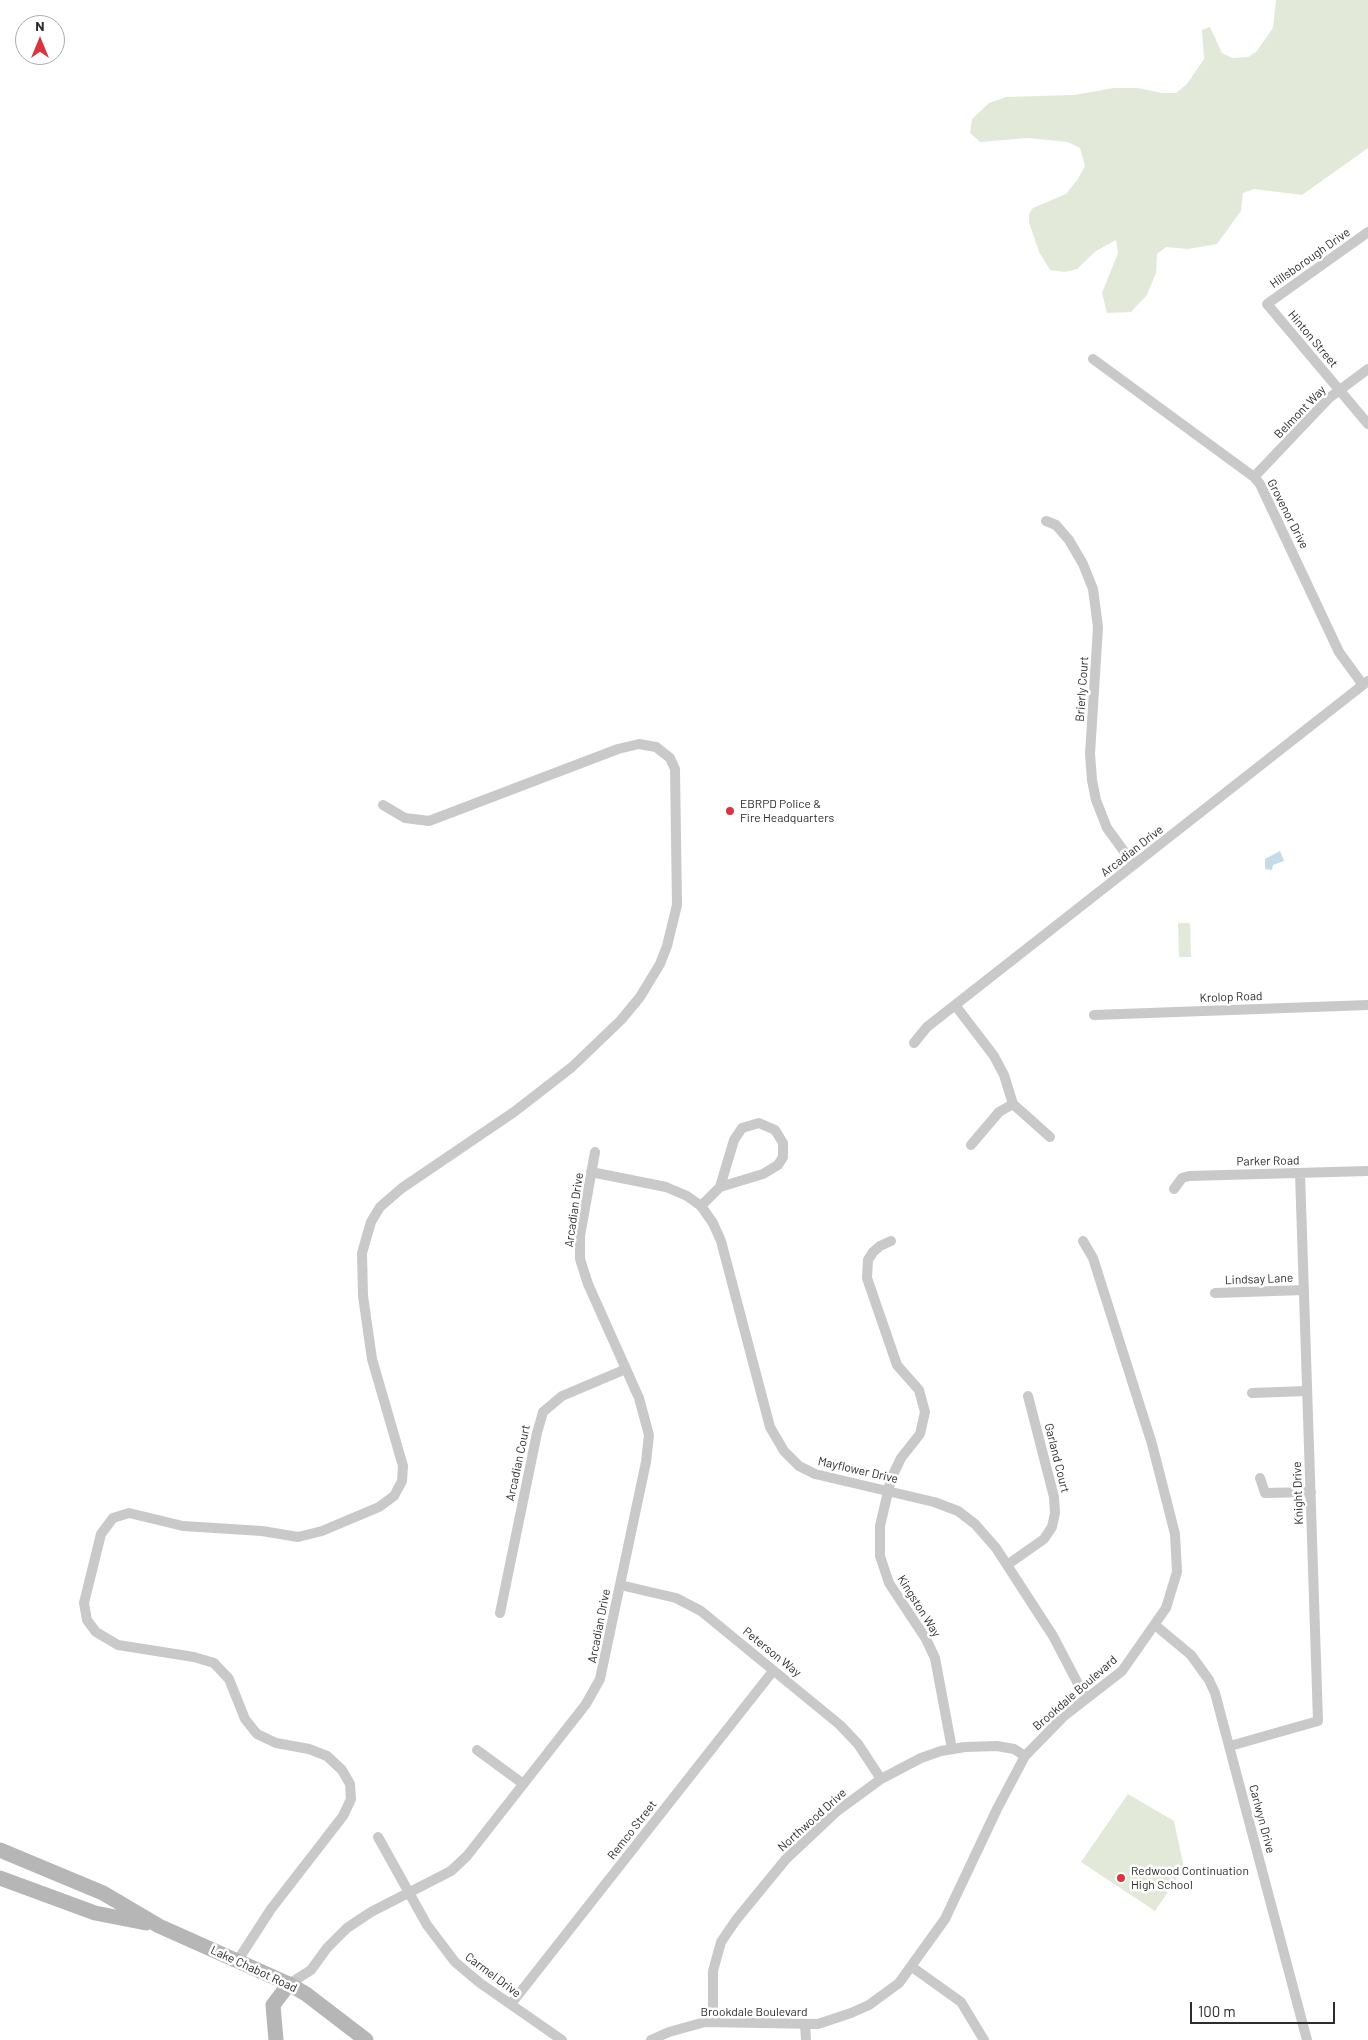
<!DOCTYPE html>
<html>
<head>
<meta charset="utf-8">
<style>
	body { margin:0 }
	#map { position:relative; width:1368px; height:2040px; overflow:hidden; background:#fff; font-family:Barlow,sans-serif }
	canvas { display:block }
	.north { position:absolute; left:15px; top:15px; width:50px; height:50px; box-sizing:border-box; background:#fff; border:1px solid #ababab; border-radius:50%; rotate:0deg; font-size:14px; font-weight:700; line-height:20px; text-align:center; color:#2c2c2c }
	.north::after { content:''; display:block; margin:auto; width:18px; height:22px; background:#dc343f; clip-path:polygon(50% 0,100% 100%,50% 72%,0 100%) }
	.scale { position:absolute; left:1190px; top:2002px; width:145px; height:22px; box-sizing:border-box; border:2px solid #2c2c2c; border-top:0; padding-left:6px; font-size:15px; line-height:18px; white-space:nowrap; color:#2c2c2c; -webkit-text-stroke:4px #fff; paint-order:stroke }
</style>
</head>
<body>
<div id="map">
<canvas width="1368" height="2040"></canvas>
<div class="north">N</div>
<div class="scale">100 m</div>
</div>
<script>
const c = document.querySelector('canvas').getContext('2d');
c.lineJoin = 'round';
function fill(path, color) { c.fillStyle = color; c.fill(path, 'evenodd'); }
const poly = rows => new Path2D(rows.map(r => 'M' + r).join(''));
function stroke(path, color, width, dash) { c.strokeStyle = color; c.lineWidth = width; c.lineCap = dash ? 'butt' : 'round'; c.setLineDash(dash || []); c.stroke(path); }
function label(font, color, halo, rows, align = 'center') {
  c.font = font + ' Barlow,sans-serif'; c.lineWidth = 5; c.setLineDash([]); c.textBaseline = 'middle'; c.strokeStyle = halo; c.fillStyle = color; for (const [text, x, y, turn = 0] of rows) {
    c.save(); c.translate(x, y); c.rotate((+turn || 0) * Math.PI / 180); c.textAlign = isNaN(turn) ? turn : align; if (halo) c.strokeText(text, 0, 0); c.fillText(text, 0, 0); c.restore();
  }
}
fill(poly([
	[1276,0,1368,0,1368,148,1302,195,1254,189,1243,193,1241,211,1217,244,1188,249,1166,247,1157,254,1156,273,1147,295,1131,312,1107,313,1102,293,1118,253,1116,240,1096,251,1077,269,1065,272,1050,270,1039,252,1029,222,1029,214,1033,208,1066,194,1078,179,1085,166,1080,148,1068,142,1028,138,980,142,970,133,972,119,989,103,1006,97,1074,95,1114,88,1138,88,1162,93,1176,93,1187,84,1204,59,1202,30,1210,27,1222,53,1232,58,1248,57,1257,51,1273,28],
	[1178,923,1190,923,1191,957,1179,957],
	[1128,1794,1174,1821,1184,1868,1155,1911,1081,1862]
]), '#e2e9d9');
fill(poly([
	[1280,851,1284,861,1273,865,1272,870,1265,869,1265,859]
]), '#c6dbe8');
stroke(poly([
	[1368,232,1267,304,1368,424],
	[1093,359,1254,477,1260,484,1339,652,1363,685],
	[1254,477,1329,398,1368,369],
	[1046,521,1056,525,1069,540,1083,564,1093,589,1098,627,1090,754,1092,780,1096,800,1107,828,1134,865],
	[955,1005,994,1056,1004,1075,1013,1104],
	[1094,1015,1368,1005],
	[914,1043,927,1027,1368,681],
	[1013,1104,1050,1137],
	[971,1145,999,1112,1013,1104],
	[591,1172,666,1187,687,1196,701,1206,713,1223,721,1241,770,1427,784,1451,799,1466,815,1474,934,1502,958,1511,975,1524,996,1548,1053,1636,1086,1699],
	[1174,1189,1182,1178,1189,1176,1368,1171],
	[701,1206,720,1187,763,1174,778,1165,783,1157,783,1143,775,1130,759,1123,742,1128,734,1140,720,1187],
	[891,1241,880,1246,873,1252,868,1260,867,1278,897,1365,919,1390,925,1412,920,1434,901,1458,891,1479,880,1526,880,1556,889,1583,926,1639,935,1658,952,1749],
	[1215,1293,1304,1290],
	[1252,1393,1306,1391],
	[1260,1478,1265,1493,1311,1492],
	[1007,1565,1044,1539,1052,1527,1055,1513,1054,1497,1028,1396],
	[620,1585,676,1598,701,1611,840,1725,858,1744,881,1779],
	[500,1613,537,1433,543,1412,562,1396,626,1369],
	[1155,1625,1191,1655,1209,1680,1215,1693,1307,2040],
	[1230,1746,1318,1721,1300,1173],
	[477,1750,522,1783],
	[378,1837,427,1925,455,1962,480,1983,562,2040],
	[238,1960,271,1909,343,1816,351,1799,350,1784,342,1770,327,1756,309,1749,276,1743,257,1734,245,1719,229,1679,214,1663,194,1657,118,1645,96,1632,87,1620,84,1603,101,1534,113,1518,129,1513,183,1526,262,1531,298,1537,322,1531,379,1507,394,1496,402,1481,403,1466,372,1359,363,1296,362,1253,371,1222,380,1207,402,1188,514,1112,572,1067,621,1020,640,997,660,964,667,946,677,905,675,769,670,758,656,747,639,744,618,749,429,821,405,818,383,805],
	[912,1967,961,2002,984,2040],
	[289,1984,311,1970,327,1948,347,1928,371,1912,451,1871,467,1856,586,1704,600,1679,646,1462,649,1435,639,1398,588,1284,580,1259,580,1236,595,1152],
	[511,2004,773,1671],
	[713,2022,713,1971,721,1942,736,1920,786,1859,836,1812,881,1779,921,1758,941,1751,965,1747,997,1746,1014,1749,1025,1756],
	[805,2024,806,2040],
	[651,2040,669,2032,705,2022,818,2024,851,2013,869,2005,899,1983,945,1919,997,1809,1025,1756,1064,1716,1122,1671,1166,1608,1177,1572,1175,1534,1152,1444,1093,1258,1083,1241]
]), '#c9c9c9', 10);
stroke(poly([
	[0,1850,103,1893,159,1926,289,1984,306,1994,366,2040],
	[0,1878,95,1913,146,1923],
	[276,2040,273,2005,289,1984]
]), '#b6b6b6', 15);
for (const [x, y, r, color] of [
	[730,811,5,"#dc343f"],
	[1121,1878,5,"#dc343f"]
]) { const dot = new Path2D(); dot.arc(x, y, r, 0, 2 * Math.PI); c.fillStyle = color; c.fill(dot); stroke(dot, '#fff', 2); }
label('12px', '#2c2c2c', '#fff', [
	["Hillsborough Drive",1310,258,-35],
	["Hinton Street",1313,339,50],
	["Belmont Way",1300,412,-46],
	["Grovenor Drive",1288,514,63],
	["Brierly Court",1082,689,-86],
	["Arcadian Drive",1132,851,-38],
	["Krolop Road",1231,997,-2],
	["Parker Road",1268,1161,-1],
	["Arcadian Drive",574,1210,-82],
	["Lindsay Lane",1259,1279,-2],
	["Garland Court",1057,1458,76],
	["Arcadian Court",518,1463,-78],
	["Mayflower Drive",858,1470,13],
	["Knight Drive",1298,1493,-92],
	["Kingston Way",919,1606,58],
	["Arcadian Drive",599,1626,-79],
	["Peterson Way",772,1652,39],
	["Brookdale Boulevard",1075,1693,-41],
	["Carlwyn Drive",1262,1819,75],
	["Northwood Drive",812,1820,-42],
	["Remco Street",632,1830,-52],
	["Lake Chabot Road",254,1969,25],
	["Carmel Drive",493,1975,37],
	["Brookdale Boulevard",754,2012]
]);
label('12px', '#2c2c2c', '#fff', [
	["EBRPD Police &",740,804],
	["Fire Headquarters",740,818],
	["Redwood Continuation",1131,1871],
	["High School",1131,1885]
], 'left');
</script>
</body>
</html>
